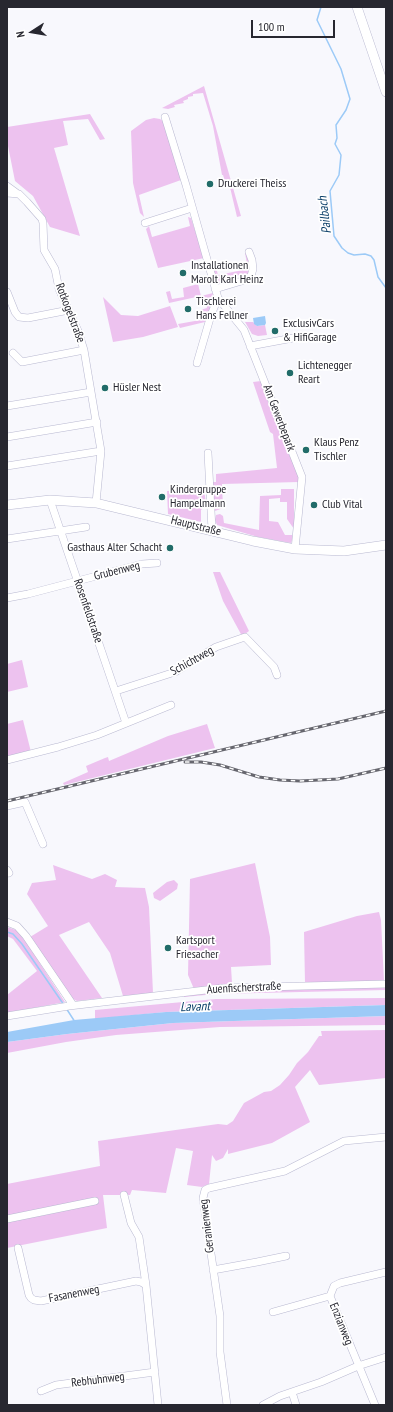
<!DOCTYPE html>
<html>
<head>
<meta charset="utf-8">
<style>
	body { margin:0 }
	#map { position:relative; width:393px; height:1412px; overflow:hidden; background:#f8f8fd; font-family:"PT Sans Narrow",sans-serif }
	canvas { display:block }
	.frame { position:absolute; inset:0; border:8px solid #272730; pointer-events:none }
	.north { position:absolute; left:12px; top:12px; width:40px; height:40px; -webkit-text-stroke:3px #fff; paint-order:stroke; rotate:258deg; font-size:11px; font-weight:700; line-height:16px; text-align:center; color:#272730 }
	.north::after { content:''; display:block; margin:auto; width:14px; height:18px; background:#272730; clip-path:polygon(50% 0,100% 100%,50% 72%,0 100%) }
	.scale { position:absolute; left:251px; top:20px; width:84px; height:18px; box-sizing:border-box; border:2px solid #272730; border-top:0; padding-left:5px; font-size:12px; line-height:14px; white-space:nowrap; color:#272730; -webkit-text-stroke:3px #fff; paint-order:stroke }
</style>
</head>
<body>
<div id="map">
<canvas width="393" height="1412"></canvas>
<div class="frame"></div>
<div class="north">N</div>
<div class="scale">100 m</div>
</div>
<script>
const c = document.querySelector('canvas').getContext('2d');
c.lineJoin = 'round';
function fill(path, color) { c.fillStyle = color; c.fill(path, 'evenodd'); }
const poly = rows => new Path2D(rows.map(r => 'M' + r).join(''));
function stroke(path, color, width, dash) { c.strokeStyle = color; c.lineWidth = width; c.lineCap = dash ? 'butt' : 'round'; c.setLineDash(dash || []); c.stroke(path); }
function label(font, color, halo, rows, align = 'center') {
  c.font = font + ' "PT Sans Narrow",sans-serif'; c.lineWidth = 3.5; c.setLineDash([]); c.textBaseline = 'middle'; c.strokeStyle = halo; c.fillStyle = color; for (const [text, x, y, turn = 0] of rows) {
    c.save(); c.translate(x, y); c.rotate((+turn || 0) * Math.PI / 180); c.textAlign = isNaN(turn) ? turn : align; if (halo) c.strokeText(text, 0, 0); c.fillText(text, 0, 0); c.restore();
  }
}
fill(poly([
	[204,86,241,216,237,217,229,183,224,184,223,179,224,178,223,175,222,175,213,126,203,93,193,94,193,96,188,97,188,99,183,101,184,103,174,105,175,107,168,109,162,108],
	[90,114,105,139,100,140,88,119,63,121,68,145,54,148,80,236,50,227,33,196,15,181,7,141,7,127],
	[154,118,160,119,164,122,181,180,139,195,144,217,140,213,133,183,131,131,146,120],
	[188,217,191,218,204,258,158,268,146,229,149,226,152,237,190,226],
	[245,253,247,254,250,269,249,273,244,278,242,274,224,280,224,284,217,286,213,267,216,267,218,275,248,269],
	[198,284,201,296,213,293,210,312,201,314,200,310,207,308,205,298,201,298,201,296,169,303,166,292,170,291,172,299,184,297,183,288],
	[103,297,121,315,138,316,170,306,178,327,143,337,113,342],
	[206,319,205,322,180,328,178,324],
	[245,322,253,322,257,326,265,325,267,335,258,336,252,334],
	[261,381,298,473,299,482,222,484,223,508,215,511,212,482,216,482,216,474,277,468,273,434,270,432,253,382],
	[204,489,206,504,201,510,201,522,168,514,167,491],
	[281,489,294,489,294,529,287,519,287,502,280,502,280,498,269,499,269,521,278,522,285,535,292,535,293,537,291,543,258,537,217,525,215,520,216,515,220,514,223,516,224,523,259,530,260,496,281,495],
	[213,572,220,572,249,631,242,636,223,601],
	[22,660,28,687,7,692,7,664],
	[23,720,31,752,7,757,7,724],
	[207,724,215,748,64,785,63,783,88,772,86,766,105,758,108,757,109,761,168,736],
	[255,863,270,937,271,965,231,967,232,983,194,989,188,975,190,879],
	[53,865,92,879,105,874,117,880,115,887,145,888,149,907,153,993,123,996,110,953,89,922,59,935,102,998,77,1001,71,998,30,937,48,926,27,894,32,883,56,880],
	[174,880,178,884,177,889,160,901,154,898,153,893,167,882],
	[379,912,381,920,384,981,305,983,304,932,357,916],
	[7,927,16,930,26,942,65,1002,7,1013,7,995,37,971,13,939,7,936],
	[386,987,386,990,216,994,184,997,184,996,219,991],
	[386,998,386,1005,166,1012,95,1019,95,1010,216,999],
	[386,1016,386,1025,220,1027,116,1035,66,1042,7,1053,7,1042,67,1034,173,1023],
	[386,1030,386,1078,319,1085,310,1070,295,1087,310,1122,272,1143,228,1154,228,1149,223,1158,216,1161,212,1155,209,1184,202,1187,187,1185,193,1151,176,1148,166,1193,132,1190,130,1195,103,1195,107,1228,7,1248,7,1184,100,1166,98,1141,218,1124,227,1125,233,1121,244,1103,264,1092,271,1091,280,1085,289,1075,297,1063,308,1052,319,1036,322,1036,321,1031]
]), '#edc2ef');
fill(poly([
	[265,316,266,323,265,325,257,326,254,324,253,318],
	[386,1005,386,1016,173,1023,67,1034,7,1042,7,1032,74,1020,166,1012]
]), '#9ccaf7');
stroke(poly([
	[321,7,317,20,341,69,350,99,346,110,336,125,337,138,335,144,341,155,339,175,330,191,334,236,342,248,348,253,354,255,365,254,371,256,374,260,378,277,386,288],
	[7,932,13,934,22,944,64,1005],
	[66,1008,75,1022]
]), '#9ccaf7', 1.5);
const street = poly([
	[165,117,186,185,218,298,211,315,197,363],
	[7,186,18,194],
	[7,193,19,194,27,202,42,219,43,223,44,250,55,269,59,289,78,331,84,350,101,451,96,503],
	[145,223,192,208],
	[215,289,245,280,251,276,253,269,252,260,249,252],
	[7,292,15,312,19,317,28,318,69,310],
	[218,298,244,330,302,477,295,549],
	[250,346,293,338],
	[13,353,22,362,84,350],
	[7,406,91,392],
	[7,437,97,422],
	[208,453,212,530],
	[7,466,101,451],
	[50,500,126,723],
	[7,539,86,527],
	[7,598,28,594,142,564,157,563],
	[116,691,175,672,216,647,245,637,274,667,277,675],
	[7,760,58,747,97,735,171,705],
	[7,806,25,802,43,844],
	[7,870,9,873],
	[7,922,17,926,26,936,73,1005],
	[7,1016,69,1006,223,988,386,984],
	[124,1195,131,1223,139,1237,146,1285],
	[7,1219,95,1201],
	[18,1248,29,1295,31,1298,34,1300,41,1301,136,1281,141,1282,146,1285,158,1405],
	[213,1270,257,1262,286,1256],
	[273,1312,330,1296],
	[41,1391,56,1385,155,1372],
	[292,1392,296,1405],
	[227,1405,220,1352,220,1316,203,1198,205,1190,209,1188,285,1171,344,1141,386,1137],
	[263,1405,280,1396,321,1382,358,1366,386,1357],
	[375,1405,330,1296,334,1286,340,1283,386,1272]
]);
const secondary = poly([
	[357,7,386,92],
	[7,505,50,500,96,503,253,541,295,549,344,551,386,545]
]);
stroke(street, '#b9b9d1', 8);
stroke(secondary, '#b9b9d1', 10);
stroke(street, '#fff', 7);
stroke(secondary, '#fff', 9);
const rail = poly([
	[185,762,201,762,220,765,259,777,280,780,300,781,338,779,386,768],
	[7,801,386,711]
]);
stroke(rail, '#66666e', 3);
stroke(rail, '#fff', 1.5, [4.5]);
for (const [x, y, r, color] of [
	[210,184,4,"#216c69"],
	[183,273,4,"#216c69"],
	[188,309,4,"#216c69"],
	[275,331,4,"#216c69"],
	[290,373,4,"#216c69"],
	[105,388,4,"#216c69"],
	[306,450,4,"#216c69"],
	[162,497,4,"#216c69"],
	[314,505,4,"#216c69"],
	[170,548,4,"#216c69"],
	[168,948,4,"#216c69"]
]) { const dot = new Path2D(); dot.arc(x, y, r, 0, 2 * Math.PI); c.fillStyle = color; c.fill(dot); stroke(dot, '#fff', 1.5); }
label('12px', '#272730', '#fff', [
	["Druckerei Theiss",218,184],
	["Installationen",191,266],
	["Marolt Karl Heinz",191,280],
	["Tischlerei",196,302],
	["Hans Fellner",196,316],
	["ExclusivCars",283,324],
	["& HifiGarage",283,338],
	["Lichtenegger",298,366],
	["Reart",298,380],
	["Hüsler Nest",113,388],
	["Klaus Penz",314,443],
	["Tischler",314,457],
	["Kindergruppe",170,490],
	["Hampelmann",170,504],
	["Club Vital",322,505],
	["Gasthaus Alter Schacht",162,548,"right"],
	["Kartsport",176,941],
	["Friesacher",176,955]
], 'left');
label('12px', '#272730', '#fff', [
	["Rotkogelstraße",70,313,69],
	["Am Gewerbepark",279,418,69],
	["Hauptstraße",196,526,14],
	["Grubenweg",117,571,-14],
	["Rosenfeldstraße",88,611,71],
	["Schichtweg",192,661,-29],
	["Auenfischerstraße",244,988,-3],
	["Geranienweg",207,1226,-97],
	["Fasanenweg",74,1294,-11],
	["Enzianweg",341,1324,68],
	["Rebhuhnweg",98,1380,-7]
]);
label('italic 13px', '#0a3e68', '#fff', [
	["Pailbach",325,215,-97],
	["Lavant",195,1007,-2]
]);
</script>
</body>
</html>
